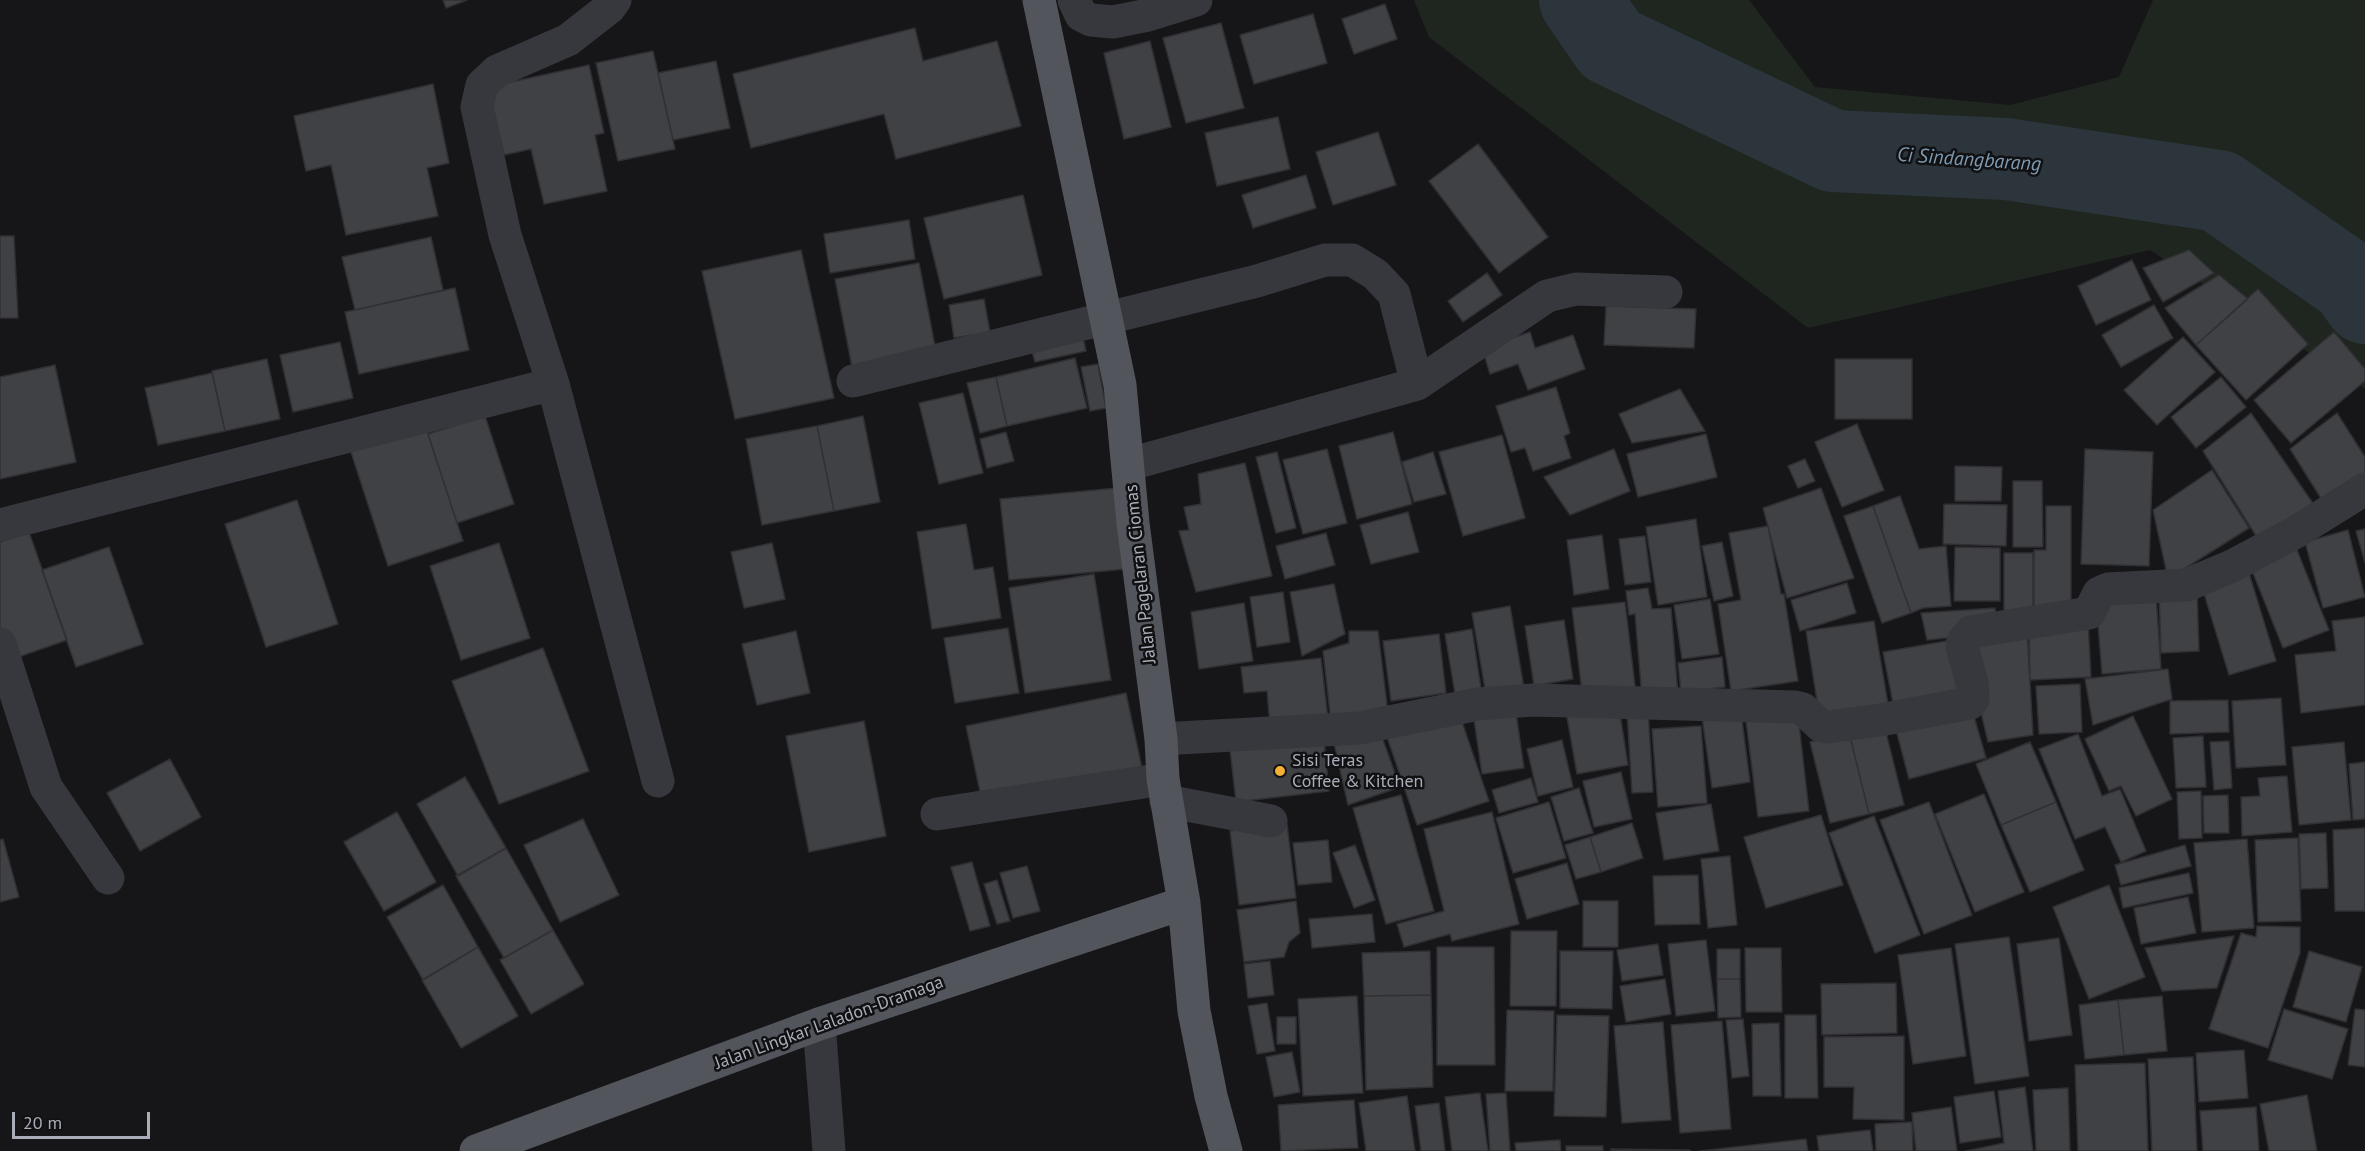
<!DOCTYPE html>
<html>
<head>
<meta charset="utf-8">
<style>
	body { margin:0 }
	#map { position:relative; width:2365px; height:1151px; overflow:hidden; background:#161618; font-family:"PT Sans",sans-serif }
	canvas { display:block }
	.scale { position:absolute; left:12px; top:1112px; width:138px; height:27px; box-sizing:border-box; border:3px solid #a8adb8; border-top:0; padding-left:8px; font-size:18px; line-height:21px; white-space:nowrap; color:#a8adb8; -webkit-text-stroke:4px #111113; paint-order:stroke }
</style>
</head>
<body>
<div id="map">
<canvas width="2365" height="1151"></canvas>
<div class="scale">20 m</div>
</div>
<script>
const c = document.querySelector('canvas').getContext('2d');
c.lineJoin = 'round';
function fill(path, color) { c.fillStyle = color; c.fill(path, 'evenodd'); }
const poly = rows => new Path2D(rows.map(r => 'M' + r).join(''));
function stroke(path, color, width, dash) { c.strokeStyle = color; c.lineWidth = width; c.lineCap = dash ? 'butt' : 'round'; c.setLineDash(dash || []); c.stroke(path); }
function label(font, color, halo, rows, align = 'center') {
  c.font = font + ' "PT Sans",sans-serif'; c.lineWidth = 5; c.setLineDash([]); c.textBaseline = 'middle'; c.strokeStyle = halo; c.fillStyle = color; for (const [text, x, y, turn = 0] of rows) {
    c.save(); c.translate(x, y); c.rotate((+turn || 0) * Math.PI / 180); c.textAlign = isNaN(turn) ? turn : align; if (halo) c.strokeText(text, 0, 0); c.fillText(text, 0, 0); c.restore();
  }
}
fill(poly([
	[1414,0,1749,0,1815,87,2010,105,2119,77,2153,0,2365,0,2365,389,2150,250,1808,328,1429,37]
]), '#1e261f');
stroke(poly([
	[1580,0,1611,45,1833,151,2006,159,2219,191,2350,282,2365,303]
]), '#2c353c', 82);
const building = poly([
	[443,0,467,0,446,8,443,0],
	[1385,4,1397,39,1354,54,1342,19,1385,4],
	[1313,14,1327,63,1254,84,1240,35,1313,14],
	[1221,23,1244,108,1186,123,1163,38,1221,23],
	[915,28,923,61,997,41,1021,126,896,159,884,114,751,148,733,74,915,28],
	[1150,41,1171,127,1124,139,1104,53,1150,41],
	[653,51,675,149,618,161,596,63,653,51],
	[716,61,730,128,673,140,658,73,716,61],
	[589,65,604,133,595,135,607,191,544,204,531,149,504,155,488,87,589,65],
	[433,84,449,163,427,168,438,216,346,235,331,165,306,171,294,116,433,84],
	[1278,117,1290,169,1217,186,1205,133,1278,117],
	[1378,132,1396,185,1333,205,1316,152,1378,132],
	[1478,144,1548,237,1499,273,1429,181,1478,144],
	[1306,175,1316,208,1253,228,1242,195,1306,175],
	[1023,195,1042,275,944,299,924,218,1023,195],
	[909,220,915,259,830,273,824,234,909,220],
	[0,236,14,236,18,318,0,318,0,236],
	[431,237,443,290,355,310,342,257,431,237],
	[801,250,834,398,735,419,702,271,801,250],
	[2189,250,2214,273,2163,302,2143,268,2189,250],
	[2132,260,2151,300,2096,325,2078,286,2132,260],
	[919,263,936,351,852,367,835,279,919,263],
	[1487,273,1502,295,1463,322,1448,301,1487,273],
	[2219,275,2248,299,2196,345,2165,308,2219,275],
	[455,288,469,350,359,374,345,312,455,288],
	[2258,289,2308,344,2246,400,2196,345,2258,289],
	[984,299,990,332,954,338,949,305,984,299],
	[2154,305,2173,338,2121,367,2102,335,2154,305],
	[1606,306,1696,309,1694,348,1604,345,1606,306],
	[1081,328,1086,351,1035,362,1029,340,1081,328],
	[1530,332,1535,348,1573,335,1585,369,1528,390,1518,364,1490,374,1482,348,1530,332],
	[2334,332,2365,369,2365,381,2291,443,2254,400,2334,332],
	[2183,337,2215,372,2157,425,2124,390,2183,337],
	[340,342,353,398,293,412,280,355,340,342],
	[1075,358,1087,408,1007,426,996,377,1075,358],
	[267,359,280,419,225,431,212,371,267,359],
	[1835,359,1912,359,1912,419,1835,419,1835,359],
	[1098,364,1106,408,1090,411,1081,367,1098,364],
	[55,365,76,462,0,479,0,377,55,365],
	[212,373,225,431,158,445,145,388,212,373],
	[996,377,1007,426,980,433,967,383,996,377],
	[2221,377,2246,407,2196,448,2171,417,2221,377],
	[1556,387,1570,433,1564,436,1571,458,1533,471,1525,448,1511,452,1496,406,1556,387],
	[1680,389,1705,431,1632,443,1619,414,1680,389],
	[963,393,983,473,939,484,919,403,963,393],
	[2251,413,2314,505,2258,539,2203,451,2251,413],
	[2337,413,2365,457,2365,473,2322,500,2290,449,2337,413],
	[485,416,514,504,457,523,428,434,485,416],
	[863,416,880,502,834,511,817,426,863,416],
	[423,419,463,541,388,566,348,443,423,419],
	[1857,424,1884,490,1842,507,1815,442,1857,424],
	[817,426,834,511,762,525,746,439,817,426],
	[1006,432,1014,461,987,468,980,439,1006,432],
	[1393,432,1412,504,1357,519,1339,446,1393,432],
	[1706,434,1717,477,1638,497,1627,454,1706,434],
	[1502,435,1525,518,1463,536,1439,452,1502,435],
	[1327,449,1347,523,1303,534,1283,460,1327,449],
	[1614,449,1630,491,1570,515,1544,477,1614,449],
	[2085,449,2153,452,2149,566,2081,564,2085,449],
	[1277,452,1296,528,1276,533,1256,457,1277,452],
	[1433,452,1446,494,1414,502,1402,462,1433,452],
	[1805,459,1815,481,1798,488,1788,466,1805,459],
	[1245,463,1272,576,1196,592,1179,531,1189,530,1184,507,1201,504,1198,474,1245,463],
	[1955,466,2002,467,2001,501,1955,501,1955,466],
	[2212,470,2249,528,2168,579,2153,510,2212,470],
	[2013,481,2042,481,2043,547,2013,547,2013,481],
	[1117,488,1126,569,1009,580,1000,499,1117,488],
	[1821,488,1854,578,1787,598,1763,508,1821,488],
	[1900,496,1919,549,1946,546,1951,606,1923,608,1911,613,1873,506,1900,496],
	[297,500,338,624,266,647,225,524,297,500],
	[1944,504,2007,505,2006,546,1943,544,1944,504],
	[1873,506,1911,613,1882,623,1844,516,1873,506],
	[2046,506,2071,506,2071,609,2034,611,2034,550,2046,550,2046,506],
	[1408,512,1419,552,1371,564,1360,525,1408,512],
	[1696,519,1707,597,1658,605,1646,527,1696,519],
	[966,524,974,570,993,567,1001,618,932,629,917,532,966,524],
	[1768,526,1781,594,1784,594,1798,681,1731,691,1718,604,1741,600,1729,533,1768,526],
	[2365,529,2365,563,2356,531,2365,529],
	[2348,530,2365,597,2323,608,2305,542,2348,530],
	[29,532,67,640,10,660,0,631,0,542,29,532],
	[1326,533,1335,565,1285,579,1276,546,1326,533],
	[1602,535,1609,589,1574,595,1567,540,1602,535],
	[1645,536,1651,582,1625,585,1619,539,1645,536],
	[2293,540,2329,630,2283,648,2247,558,2293,540],
	[1722,542,1733,596,1714,601,1702,546,1722,542],
	[499,543,530,638,461,660,430,566,499,543],
	[772,543,785,599,744,608,731,552,772,543],
	[109,547,143,644,76,667,42,570,109,547],
	[1955,547,2000,548,2000,601,1954,601,1955,547],
	[2004,553,2033,553,2033,616,2004,616,2004,553],
	[2249,573,2276,661,2229,675,2202,587,2249,573],
	[1094,574,1111,680,1025,693,1009,588,1094,574],
	[1847,583,1856,613,1800,631,1791,600,1847,583],
	[1334,584,1345,634,1302,656,1290,592,1334,584],
	[1648,588,1652,609,1671,608,1678,695,1642,698,1635,614,1629,615,1626,591,1648,588],
	[2197,589,2199,651,2161,653,2159,591,2197,589],
	[1283,592,1290,642,1257,647,1250,597,1283,592],
	[2156,595,2161,669,2102,674,2096,600,2156,595],
	[1710,599,1719,654,1682,659,1674,605,1710,599],
	[1625,602,1636,694,1583,701,1572,608,1625,602],
	[1244,603,1253,661,1199,669,1191,612,1244,603],
	[1510,606,1524,688,1486,695,1472,613,1510,606],
	[1995,608,1997,622,1955,637,1927,640,1921,613,1995,608],
	[2365,617,2365,705,2301,713,2295,655,2336,651,2332,621,2365,617],
	[1564,620,1573,679,1534,686,1525,626,1564,620],
	[1874,621,1888,704,1819,714,1806,631,1874,621],
	[2088,621,2091,677,2030,680,2029,622,2088,621],
	[1008,628,1019,693,955,703,944,638,1008,628],
	[1472,629,1482,695,1456,700,1445,634,1472,629],
	[2027,630,2033,735,1988,742,1965,645,2027,630],
	[796,631,810,693,757,705,742,644,796,631],
	[1349,631,1378,631,1388,713,1331,722,1323,651,1349,643,1349,631],
	[1439,634,1446,693,1391,701,1383,641,1439,634],
	[1958,639,1968,701,1895,714,1883,652,1958,639],
	[543,648,589,771,499,804,452,681,543,648],
	[1722,657,1725,687,1681,692,1678,663,1722,657],
	[1321,658,1328,719,1270,726,1267,691,1244,693,1241,667,1321,658],
	[2168,669,2172,699,2093,725,2085,679,2168,669],
	[2080,684,2082,732,2039,734,2036,686,2080,684],
	[1126,693,1143,773,983,806,966,726,1126,693],
	[2281,698,2286,765,2236,768,2232,701,2281,698],
	[2228,700,2229,732,2170,734,2170,701,2228,700],
	[1515,706,1524,768,1482,774,1473,713,1515,706],
	[1565,706,1619,708,1628,765,1577,774,1565,706],
	[1971,706,1986,758,1909,779,1895,726,1971,706],
	[1648,709,1653,792,1632,793,1627,711,1648,709],
	[1458,710,1489,801,1417,825,1386,734,1458,710],
	[1741,712,1750,782,1712,788,1702,717,1741,712],
	[1798,715,1809,811,1758,817,1746,721,1798,715],
	[2133,716,2172,799,2136,816,2121,786,2109,791,2085,739,2133,716],
	[864,721,886,836,809,852,786,736,864,721],
	[1884,724,1904,805,1869,814,1849,732,1884,724],
	[1378,726,1400,787,1348,805,1333,739,1378,726],
	[1701,726,1707,803,1658,807,1652,729,1701,726],
	[1849,732,1869,814,1830,823,1810,742,1849,732],
	[2078,734,2102,796,2120,789,2146,851,2121,862,2105,827,2075,839,2039,749,2078,734],
	[2203,736,2206,787,2176,788,2173,738,2203,736],
	[1324,740,1329,791,1236,802,1230,750,1324,740],
	[1562,740,1573,787,1538,796,1527,749,1562,740],
	[2229,741,2232,788,2214,790,2210,742,2229,741],
	[2030,742,2056,802,2001,825,1976,764,2030,742],
	[2344,742,2351,820,2299,825,2292,747,2344,742],
	[170,759,201,817,140,851,107,793,170,759],
	[2365,762,2365,819,2353,820,2349,764,2365,762],
	[1621,772,1632,819,1594,827,1583,781,1621,772],
	[2287,776,2292,832,2242,836,2241,797,2260,796,2258,778,2287,776],
	[465,777,506,848,458,876,417,804,465,777],
	[1531,778,1538,802,1499,813,1492,790,1531,778],
	[1579,788,1593,833,1564,841,1551,797,1579,788],
	[2201,791,2202,838,2179,839,2177,792,2201,791],
	[1984,794,2024,892,1975,912,1935,814,1984,794],
	[1401,795,1434,911,1386,924,1353,808,1401,795],
	[2228,795,2229,833,2204,833,2203,796,2228,795],
	[1549,802,1566,858,1513,873,1496,818,1549,802],
	[1929,802,1972,915,1924,934,1880,820,1929,802],
	[2056,802,2084,870,2030,892,2001,825,2056,802],
	[1711,804,1719,851,1664,860,1656,813,1711,804],
	[397,812,436,882,384,911,344,842,397,812],
	[1492,812,1519,924,1452,941,1450,934,1404,947,1397,924,1444,911,1424,829,1492,812],
	[1821,815,1843,885,1766,908,1744,837,1821,815],
	[1874,816,1920,935,1875,953,1829,833,1874,816],
	[583,819,619,895,560,922,524,845,583,819],
	[1632,823,1643,858,1601,872,1590,837,1632,823],
	[1287,824,1296,898,1239,905,1230,831,1287,824],
	[2365,828,2365,911,2335,911,2333,830,2365,828],
	[2326,833,2328,888,2301,889,2299,834,2326,833],
	[1590,837,1601,872,1576,879,1565,845,1590,837],
	[2298,838,2301,921,2258,922,2255,840,2298,838],
	[3,839,19,897,0,902,0,840,3,839],
	[2247,839,2254,928,2202,932,2194,843,2247,839],
	[1328,840,1332,882,1298,885,1293,843,1328,840],
	[1355,845,1375,900,1354,908,1333,853,1355,845],
	[2185,845,2191,866,2121,885,2115,865,2185,845],
	[506,848,553,930,504,958,456,876,506,848],
	[1730,856,1737,925,1708,928,1701,859,1730,856],
	[972,862,990,926,970,931,951,867,972,862],
	[1567,863,1579,904,1527,919,1515,879,1567,863],
	[1027,866,1040,911,1013,918,1000,873,1027,866],
	[2189,873,2193,893,2123,908,2119,888,2189,873],
	[1698,875,1700,924,1655,925,1653,876,1698,875],
	[997,880,1010,921,997,924,984,884,997,880],
	[443,885,478,947,423,980,387,917,443,885],
	[2109,885,2145,977,2089,999,2053,907,2109,885],
	[2188,897,2196,933,2141,944,2134,908,2188,897],
	[1296,901,1300,933,1289,942,1284,957,1244,962,1237,910,1296,901],
	[1583,901,1618,901,1618,947,1583,947,1583,901],
	[1372,914,1375,942,1312,948,1309,919,1372,914],
	[2257,926,2300,927,2300,953,2268,1048,2209,1029,2241,933,2256,937,2257,926],
	[553,930,584,984,531,1014,500,960,553,930],
	[1511,931,1557,931,1556,1006,1510,1006,1511,931],
	[2234,936,2217,988,2162,991,2145,948,2234,936],
	[2009,937,2029,1076,1975,1084,1955,944,2009,937],
	[2059,938,2072,1035,2029,1041,2017,944,2059,938],
	[1706,940,1715,1011,1676,1016,1668,944,1706,940],
	[1658,944,1663,975,1622,981,1617,950,1658,944],
	[478,947,518,1016,461,1048,422,980,478,947],
	[1437,947,1494,947,1495,1065,1437,1065,1437,947],
	[1745,948,1781,948,1782,1012,1746,1012,1745,948],
	[1951,948,1966,1056,1913,1064,1898,955,1951,948],
	[1717,949,1740,949,1740,979,1717,979,1717,949],
	[1430,951,1431,995,1364,996,1362,953,1430,951],
	[1560,951,1613,951,1612,1009,1560,1008,1560,951],
	[2309,951,2362,967,2346,1022,2293,1007,2309,951],
	[1270,961,1274,995,1248,998,1244,964,1270,961],
	[1665,979,1671,1014,1626,1022,1620,986,1665,979],
	[1717,979,1740,979,1741,1017,1718,1018,1717,979],
	[1896,983,1897,1033,1822,1035,1821,984,1896,983],
	[1431,995,1433,1087,1366,1090,1364,996,1431,995],
	[1357,996,1363,1093,1303,1096,1298,999,1357,996],
	[2162,996,2167,1051,2124,1055,2118,1000,2162,996],
	[2118,1000,2124,1055,2085,1059,2079,1005,2118,1000],
	[1267,1003,1275,1051,1257,1054,1248,1006,1267,1003],
	[2284,1009,2348,1029,2332,1079,2268,1060,2284,1009],
	[2355,1009,2365,1010,2365,1067,2348,1065,2355,1009],
	[1507,1010,1554,1011,1553,1091,1505,1091,1507,1010],
	[1557,1015,1609,1016,1606,1117,1554,1116,1557,1015],
	[1785,1015,1816,1015,1818,1098,1785,1098,1785,1015],
	[1277,1017,1296,1017,1296,1044,1277,1044,1277,1017],
	[1743,1019,1749,1076,1732,1078,1726,1020,1743,1019],
	[1722,1021,1731,1129,1680,1133,1671,1025,1722,1021],
	[1663,1022,1671,1120,1622,1123,1614,1026,1663,1022],
	[1779,1023,1781,1096,1753,1096,1752,1024,1779,1023],
	[1904,1036,1904,1120,1853,1119,1854,1087,1824,1087,1824,1037,1904,1036],
	[2244,1050,2248,1098,2199,1102,2196,1053,2244,1050],
	[1292,1052,1300,1092,1274,1097,1266,1057,1292,1052],
	[2193,1057,2197,1151,2152,1151,2148,1059,2193,1057],
	[2145,1063,2148,1151,2078,1151,2075,1065,2145,1063],
	[2025,1087,2033,1151,1966,1151,2004,1143,1998,1091,2025,1087],
	[2068,1088,2070,1151,2036,1151,2033,1090,2068,1088],
	[1994,1091,2001,1137,1960,1143,1954,1097,1994,1091],
	[1480,1093,1488,1151,1452,1151,1445,1097,1480,1093],
	[1506,1093,1510,1151,1490,1151,1486,1094,1506,1093],
	[2307,1095,2317,1151,2269,1151,2260,1104,2307,1095],
	[1407,1096,1415,1151,1366,1151,1359,1103,1407,1096],
	[1354,1100,1358,1148,1281,1151,1278,1105,1354,1100],
	[1439,1103,1445,1151,1421,1151,1415,1106,1439,1103],
	[1951,1107,1957,1151,1916,1151,1912,1113,1951,1107],
	[2256,1107,2259,1151,2203,1151,2200,1111,2256,1107],
	[1912,1122,1913,1151,1876,1151,1875,1124,1912,1122],
	[1870,1130,1873,1151,1819,1151,1817,1136,1870,1130],
	[1806,1139,1808,1151,1700,1151,1806,1139],
	[1560,1140,1561,1151,1516,1151,1515,1143,1560,1140],
	[1566,1146,1603,1146,1603,1151,1566,1151,1566,1146],
	[1611,1149,1690,1150,1690,1151,1611,1151,1611,1149]
]);
fill(building, '#404145');
stroke(building, '#303034', 1.5);
stroke(poly([
	[615,0,609,8,568,40,497,71,482,85,477,107,505,235,553,384,658,781],
	[1074,0,1081,15,1091,20,1113,22,1148,15,1196,0],
	[853,381,1257,281,1325,260,1352,260,1375,274,1394,294,1417,384],
	[1130,464,1417,384,1547,296,1576,289,1666,292],
	[0,525,553,384],
	[0,644,46,787,108,878],
	[1161,739,1360,728,1478,704,1533,700,1795,707,1803,709,1821,726,1828,727,1880,720,1970,703,1973,699,1972,683,1962,646,1963,641,1971,632,2089,613,2099,593,2108,589,2187,585,2232,566,2296,532,2365,489],
	[1166,801,1271,821],
	[937,814,1163,779],
	[819,1024,829,1151]
]), '#37383d', 33);
stroke(poly([
	[1039,0,1120,385,1133,523,1161,739,1163,779,1184,903,1194,1011,1211,1096,1226,1151],
	[476,1151,819,1024,1184,903]
]), '#53555c', 33);
for (const [x, y, r, color] of [
	[1280,771,6,"#f2b134"]
]) { const dot = new Path2D(); dot.arc(x, y, r, 0, 2 * Math.PI); c.fillStyle = color; c.fill(dot); stroke(dot, '#111113', 2); }
label('18px', '#a8adb8', '#111113', [
	["Jalan Pagelaran Ciomas",1141,574,-96],
	["Jalan Lingkar Laladon-Dramaga",829,1023,-20]
]);
label('18px', '#a8adb8', '#111113', [
	["Sisi Teras",1292,761],
	["Coffee & Kitchen",1292,782]
], 'left');
label('italic 20px', '#7f9bb3', '#111113', [
	["Ci Sindangbarang",1969,160,4]
]);
</script>
</body>
</html>
